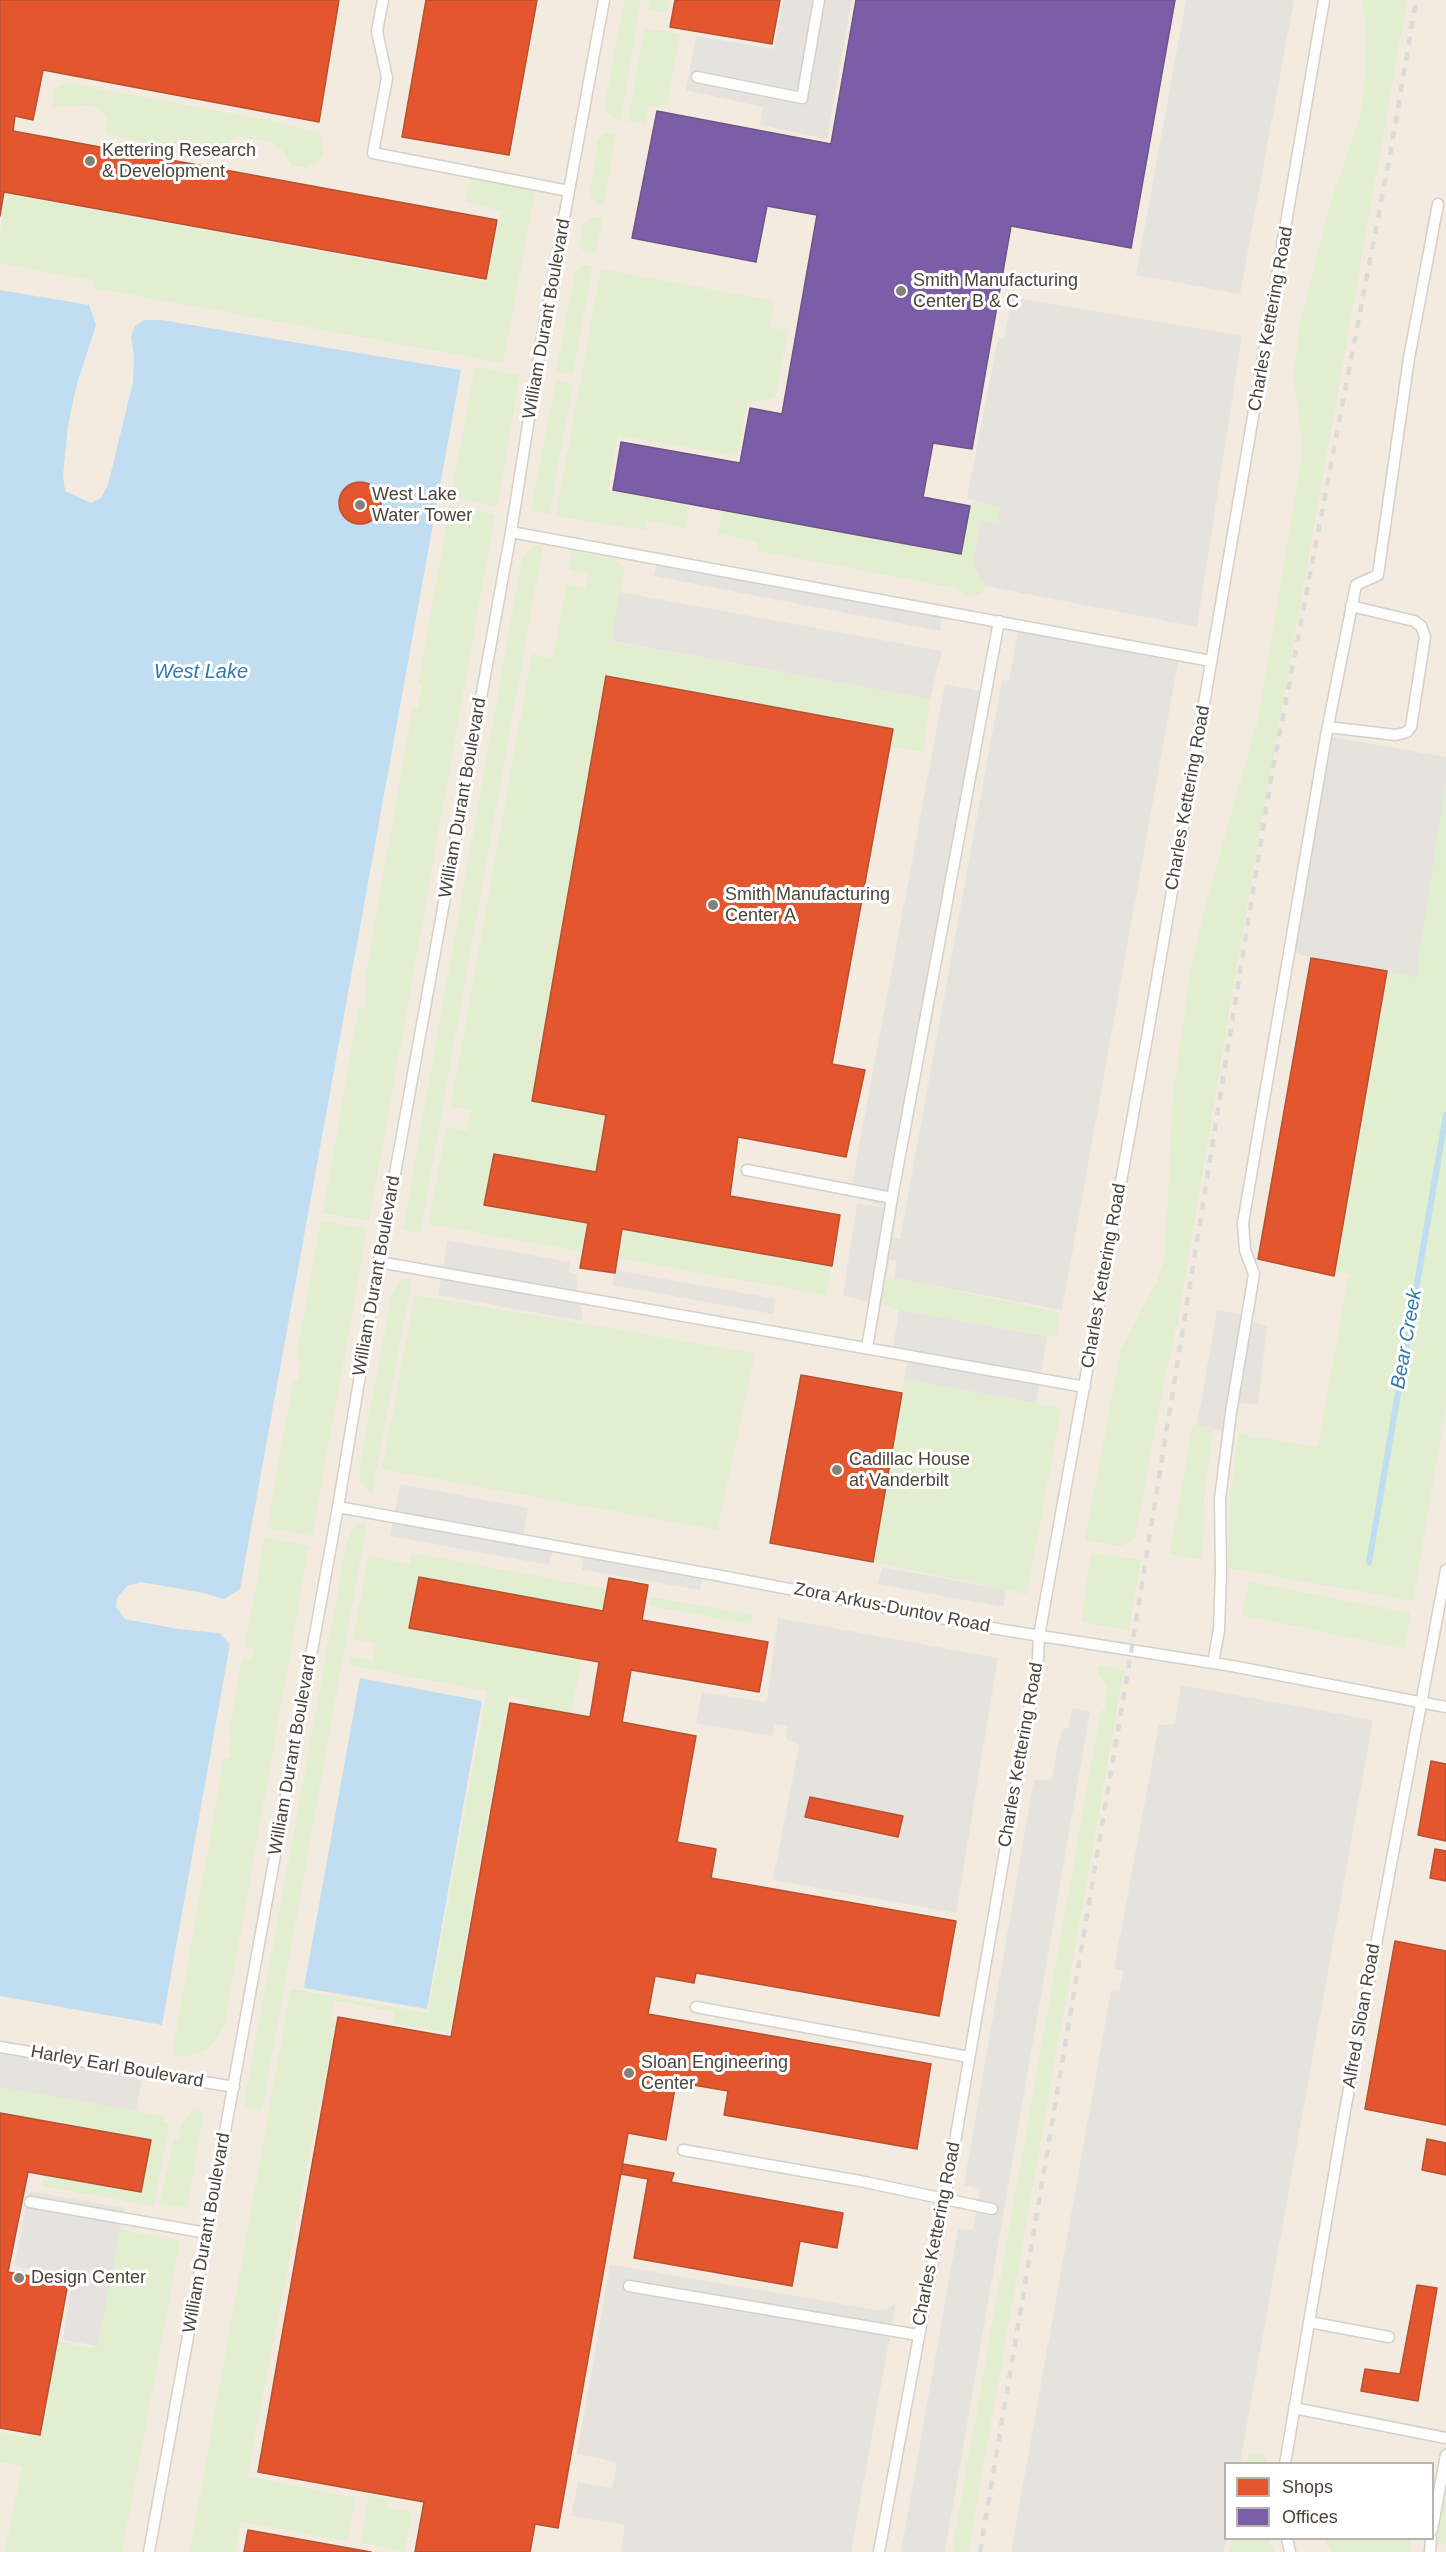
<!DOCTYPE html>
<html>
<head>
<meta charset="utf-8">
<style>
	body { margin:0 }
	#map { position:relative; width:1446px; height:2552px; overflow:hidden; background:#f4f2ee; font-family:Helvetica,sans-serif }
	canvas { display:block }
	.legend { position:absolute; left:1224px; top:2462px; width:210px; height:78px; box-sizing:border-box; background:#fff; border:2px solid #b7b4b0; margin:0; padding:8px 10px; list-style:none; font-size:18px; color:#4b4439 }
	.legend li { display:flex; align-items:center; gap:12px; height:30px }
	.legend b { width:30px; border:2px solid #b7b4b0 }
</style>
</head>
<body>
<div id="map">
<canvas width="1446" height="2552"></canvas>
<ul class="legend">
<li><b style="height:16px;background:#e4572e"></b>Shops</li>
<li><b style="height:16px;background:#7b5ea7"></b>Offices</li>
</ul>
</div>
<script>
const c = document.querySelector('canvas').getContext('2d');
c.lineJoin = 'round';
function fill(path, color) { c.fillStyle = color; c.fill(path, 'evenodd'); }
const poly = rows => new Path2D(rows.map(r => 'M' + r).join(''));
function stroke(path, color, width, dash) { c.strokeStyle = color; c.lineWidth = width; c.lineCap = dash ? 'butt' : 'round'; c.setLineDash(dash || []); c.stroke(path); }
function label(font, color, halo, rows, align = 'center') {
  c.font = font + ' Helvetica,sans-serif'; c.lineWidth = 6; c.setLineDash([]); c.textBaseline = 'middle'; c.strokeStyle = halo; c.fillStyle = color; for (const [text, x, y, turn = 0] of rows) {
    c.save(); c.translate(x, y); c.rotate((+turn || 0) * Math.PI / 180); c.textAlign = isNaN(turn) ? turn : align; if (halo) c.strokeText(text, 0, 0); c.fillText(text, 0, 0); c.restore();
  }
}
fill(poly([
	[0,0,1446,0,1446,2552,0,2552],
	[1226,2464,1432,2464,1432,2538,1226,2538]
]), '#f3ebdf');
fill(poly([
	[625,0,641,0,620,121,608,114,605,103],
	[650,0,669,0,667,13,649,10],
	[1362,0,1407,0,1250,888,1177,1325,1165,1375,1135,1538,1121,1546,1085,1540,1121,1350,1157,1281,1165,1257,1173,1095,1191,969,1205,908,1258,719,1269,657,1303,448,1294,379,1298,334,1331,201,1359,120,1364,89,1367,38],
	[645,28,680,34,666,108,649,105,646,124,628,121],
	[68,83,262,119,321,134,324,150,319,161,306,168,292,165,282,150,269,141,237,137,227,143,229,158,210,157,107,134,106,117,98,108,90,105,53,107,53,89],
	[605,133,616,133,604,205,601,205,593,201,590,191,598,141],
	[471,178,535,191,503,363,94,288,94,281,0,263,0,235,6,194,487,282,501,211,465,202],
	[595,217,601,218,601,226,595,253,585,251,580,248,580,244,584,222],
	[584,265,592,266,573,375,556,372,576,270],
	[601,269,775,301,769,327,788,330,775,398,747,403,737,456,618,436,608,490,689,506,686,528,646,520,645,530,556,516],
	[475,367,520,375,497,506,451,497],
	[556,381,573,384,549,514,531,511],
	[975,501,1000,508,997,523,980,521,973,565,986,586,980,594,969,596,955,588,759,551,758,542,718,533,722,510,961,554,970,506],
	[450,507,495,514,369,1221,323,1213,359,1007,364,1008,368,986,364,985,413,707,418,708,422,686,418,685],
	[543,545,420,1233,403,1230,522,559,532,548],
	[572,551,613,559,622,566,624,570,612,642,930,699,923,752,889,746,892,728,606,676,606,1115,596,1172,485,1205,588,1223,583,1252,429,1224,446,1127,467,1130,472,1110,451,1106,532,654,553,658,567,584,585,588,589,575,569,570],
	[1446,781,1446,1405,1413,1601,1228,1568,1230,1497,1239,1436,1243,1433,1253,1438,1260,1437,1318,1447,1349,1274,1335,1271,1387,971,1416,976],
	[321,1221,367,1229,312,1536,267,1528,293,1382,298,1382,301,1360,296,1359],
	[622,1229,832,1266,825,1295,617,1258],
	[412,1277,372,1494,360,1481,360,1466,392,1293,403,1280],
	[894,1278,1057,1312,1058,1337,899,1310,880,1304,885,1280],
	[415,1295,755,1353,717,1530,382,1469],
	[904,1379,1061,1408,1027,1594,873,1562],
	[1193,1424,1213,1429,1204,1497,1203,1560,1170,1554],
	[365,1520,367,1521,262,2110,244,2105,347,1542,352,1530],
	[265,1537,309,1546,224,2026,215,2041,206,2050,185,2057,172,2055,224,1758,229,1758,232,1736,229,1734,242,1659,252,1660,254,1648,245,1646],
	[412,1553,607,1589,603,1611,418,1577,409,1628,581,1660,571,1714,527,1706,529,1699,509,1696,449,2033,392,2023,394,2012,334,2000,330,2018,336,2020,247,2476,355,2498,347,2541,241,2522,235,2552,190,2552,291,1989,428,2013,487,1691,349,1665,351,1656,373,1660,376,1643,353,1639,369,1556,410,1564],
	[1091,1553,1141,1560,1129,1630,1082,1622],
	[1249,1582,1410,1613,1405,1649,1242,1615],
	[651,1597,753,1615,751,1624,649,1606],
	[1098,1665,1124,1670,968,2552,952,2552,1101,1710,1105,1711,1107,1687,1097,1672],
	[0,2087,164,2116,163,2121,169,2123,154,2206,42,2186,44,2175,141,2192,151,2140,0,2113],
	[198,2107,203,2114,187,2208,159,2204,174,2140,179,2140,181,2128,190,2111],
	[120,2229,180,2241,122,2552,5,2552,22,2466,0,2462,0,2432,29,2438,30,2434,40,2435,57,2341,90,2348,98,2346],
	[1262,2454,1268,2463,1247,2463,1249,2455],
	[1446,2494,1446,2543,1436,2545],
	[369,2495,387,2498,386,2507,412,2512,405,2552,361,2543],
	[1233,2538,1269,2539,1274,2552,1230,2552],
	[1325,2539,1411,2539,1409,2552,1331,2552]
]), '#e1eecf');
fill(poly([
	[783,0,852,0,827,139,760,125,763,107,686,90,696,36,774,49],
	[1186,0,1294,0,1240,294,1136,275],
	[1012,297,1242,336,1197,627,986,586,973,565,980,520,997,523,1000,508,967,498,998,338,1004,339],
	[658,561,943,612,940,631,653,576],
	[619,592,942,651,930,699,612,641],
	[1018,631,1178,662,1062,1310,894,1278,897,1261,890,1259,880,1304,843,1296,857,1204,886,1207,850,1195,945,684,985,692,891,1209,897,1210,893,1237,900,1239,1002,680,1009,681],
	[1326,736,1446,757,1446,781,1416,977,1311,958,1290,951],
	[448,1240,570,1262,568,1272,576,1274,583,1321,438,1295],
	[615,1270,776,1299,773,1314,612,1285],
	[899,1310,1047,1336,1036,1403,904,1379,908,1356,892,1353],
	[1217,1310,1247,1315,1247,1321,1267,1326,1258,1405,1232,1402,1228,1432,1197,1425],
	[400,1484,528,1508,521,1544,702,1577,700,1590,582,1570,583,1557,553,1551,549,1565,390,1536],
	[882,1567,1006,1590,1003,1607,878,1584],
	[778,1618,998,1658,956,1913,773,1880,799,1745,786,1739,787,1726,775,1724,772,1736,696,1723,702,1692,764,1702,767,1700],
	[1181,1685,1373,1720,1240,2463,1226,2464,1226,2539,1223,2552,1011,2552,1111,1991,1119,1992,1124,1971,1114,1969,1159,1725,1175,1724],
	[1072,1708,1090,1711,945,2552,901,2552,958,2229,973,2230,980,2189,964,2185,1034,1779,1051,1781,1058,1745,1063,1728,1068,1729],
	[0,2047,143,2073,136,2111,0,2087],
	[29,2191,124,2208,98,2346,63,2340,72,2280,14,2266],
	[614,2265,876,2310,888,2309,896,2302,851,2552,621,2552,625,2525,571,2516,578,2482,612,2488,617,2462,577,2454,610,2266]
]), '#e6e3df');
fill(poly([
	[0,290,89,305,96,325,77,384,68,425,63,476,65,491,91,503,101,498,108,485,133,382,134,356,131,337,135,326,144,320,162,320,461,370,240,1589,224,1599,203,1593,141,1582,127,1586,117,1598,116,1607,125,1619,178,1629,219,1633,230,1644,162,2025,0,1996],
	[360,1678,482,1701,427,2009,304,1988]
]), '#c0ddf1');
const shops = poly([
	[0,0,339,0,319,122,43,70,33,120,15,116,13,131,497,220,486,279,4,192,0,216,0,0],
	[426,0,537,0,509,155,402,137,426,0],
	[675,0,780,0,772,44,670,27,675,0],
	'339 503a21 21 0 1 1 42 0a21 21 0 1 1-42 0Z',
	[606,676,893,729,832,1064,865,1070,846,1157,738,1137,730,1196,840,1215,832,1266,622,1229,615,1273,580,1268,588,1223,484,1205,494,1154,596,1172,606,1115,532,1101,606,676],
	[1311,958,1387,971,1334,1276,1258,1259,1311,958],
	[801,1375,902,1393,873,1562,770,1543,801,1375],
	[419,1577,603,1611,609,1578,648,1585,642,1620,768,1642,759,1692,631,1670,622,1722,696,1736,677,1842,716,1849,711,1878,956,1921,939,2016,696,1973,694,1983,655,1976,648,2014,931,2064,917,2149,724,2115,728,2091,676,2082,666,2140,628,2133,558,2528,535,2524,530,2552,415,2552,424,2502,258,2472,338,2017,451,2037,510,1703,590,1717,599,1662,409,1628,419,1577],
	[1431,1761,1446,1764,1446,1841,1418,1835,1431,1761],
	[810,1797,903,1816,898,1837,805,1817,810,1797],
	[1435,1849,1446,1851,1446,1881,1430,1878,1435,1849],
	[1395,1941,1446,1951,1446,2125,1365,2109,1395,1941],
	[0,2113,151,2140,141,2192,28,2172,8,2272,68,2283,40,2435,0,2428,0,2113],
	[1427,2139,1446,2143,1446,2175,1422,2170,1427,2139],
	[623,2164,674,2173,671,2182,843,2213,837,2248,800,2241,792,2286,634,2258,648,2179,621,2174,623,2164],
	[1417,2285,1437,2288,1418,2401,1361,2391,1365,2369,1400,2374,1417,2285],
	[248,2530,371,2552,244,2552,248,2530]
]);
fill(shops, '#e4572e');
stroke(shops, '#b65131', 1.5);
const offices = poly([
	[856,0,1175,0,1131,248,1011,226,972,449,933,443,923,497,970,506,961,554,613,490,621,442,740,463,750,408,782,414,817,215,767,206,756,262,632,238,657,111,831,144,856,0]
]);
fill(offices, '#7b5ea7');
stroke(offices, '#6d5686', 1.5);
stroke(poly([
	[1369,1562,1446,1115]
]), '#c0ddf1', 6);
const service = poly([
	[383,0,377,31,387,78,373,153,569,191],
	[697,77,802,98,819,0],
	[511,532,1211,661],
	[1328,727,1396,735,1407,732,1411,727,1425,637,1421,626,1414,621,1351,606],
	[747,1170,892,1198],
	[379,1262,1085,1387],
	[867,1348,892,1198,999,621],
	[338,1507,716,1575,1003,1630,1232,1666,1446,1707],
	[1213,1663,1219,1630,1221,1572,1220,1499,1231,1412,1254,1274,1245,1250,1243,1223,1326,736,1356,585,1378,575,1409,358,1438,204],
	[696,2007,969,2057],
	[0,2047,234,2087],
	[683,2150,860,2181,992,2209],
	[30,2202,207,2233],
	[629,2286,918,2335],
	[1309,2322,1389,2337],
	[1294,2408,1446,2438],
	[1285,2464,1344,2116,1446,1570],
	[1432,2530,1446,2455],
	[1287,2538,1290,2552],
	[149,2552,338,1507,379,1262,511,532,541,343,604,0],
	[879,2552,953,2153,1038,1659,1039,1636,1148,1032,1324,0],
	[1430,2552,1431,2538]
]);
stroke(service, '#d2d0cb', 13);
stroke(service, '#fdfdfc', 10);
stroke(poly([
	[980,2552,1128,1671,1271,779,1391,150,1416,0]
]), '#dbdbda', 4.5, [8, 8]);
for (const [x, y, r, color] of [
	[90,161,6,"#868178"],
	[901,291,6,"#868178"],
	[360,505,6,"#868178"],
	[713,905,6,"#868178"],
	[837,1470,6,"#868178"],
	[629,2073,6,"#868178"],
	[19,2278,6,"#868178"]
]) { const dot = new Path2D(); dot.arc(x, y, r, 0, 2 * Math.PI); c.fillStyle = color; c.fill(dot); stroke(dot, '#fff', 2); }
label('18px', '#4b4439', '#fff', [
	["Kettering Research",102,151],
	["& Development",102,172],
	["Smith Manufacturing",913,281],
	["Center B & C",913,302],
	["West Lake",372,495],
	["Water Tower",372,516],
	["Smith Manufacturing",725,895],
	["Center A",725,916],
	["Cadillac House",849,1460],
	["at Vanderbilt",849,1481],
	["Sloan Engineering",641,2063],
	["Center",641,2084],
	["Design Center",31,2278]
], 'left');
label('18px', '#4b4439', '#fff', [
	["William Durant Boulevard",547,319,-80],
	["Charles Kettering Road",1271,319,-80],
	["William Durant Boulevard",463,798,-80],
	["Charles Kettering Road",1188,798,-80],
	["William Durant Boulevard",377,1276,-80],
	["Charles Kettering Road",1104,1276,-80],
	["Zora Arkus-Duntov Road",892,1608,11],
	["William Durant Boulevard",293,1755,-80],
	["Charles Kettering Road",1021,1755,-80],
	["Alfred Sloan Road",1362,2016,-80],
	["Harley Earl Boulevard",117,2067,10],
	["William Durant Boulevard",207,2233,-80],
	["Charles Kettering Road",937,2234,-79]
]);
label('italic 20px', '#2e7ab2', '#fff', [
	["West Lake",201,672],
	["Bear Creek",1407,1339,-80]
]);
</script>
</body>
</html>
